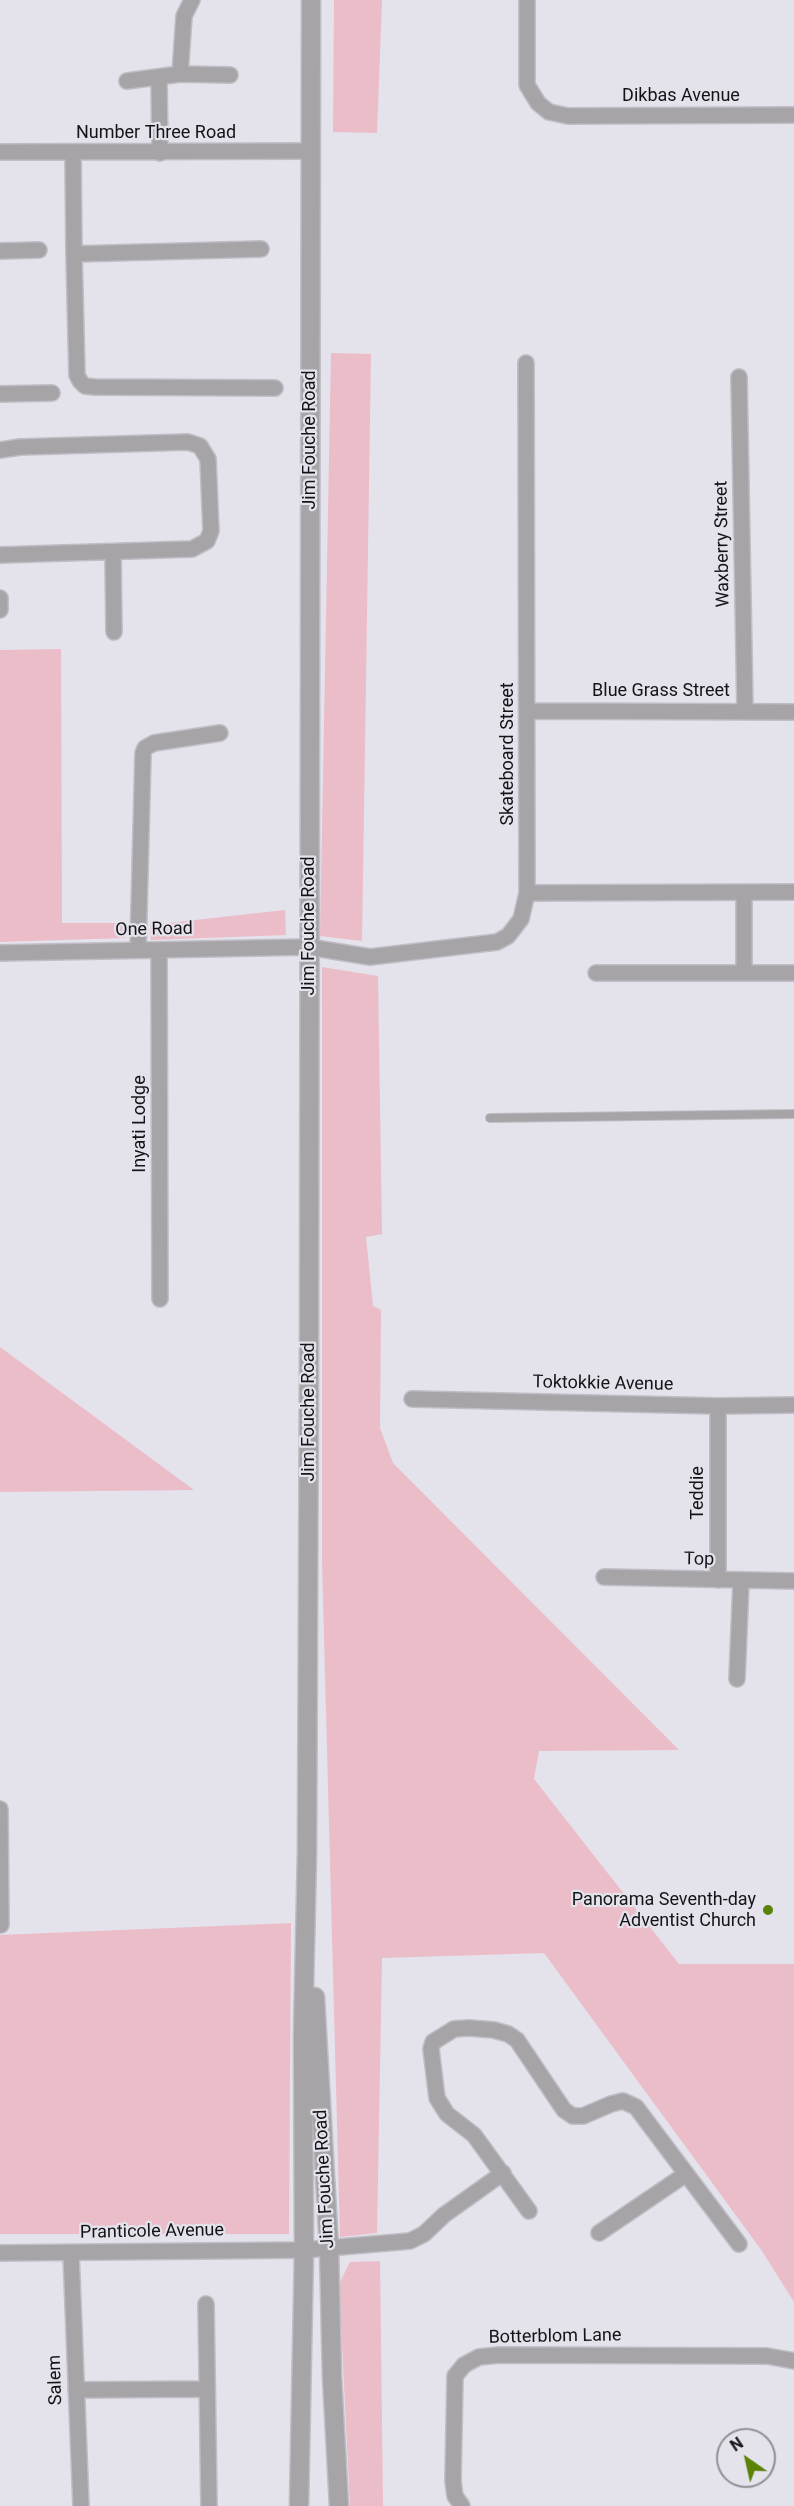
<!DOCTYPE html>
<html>
<head>
<meta charset="utf-8">
<style>
	body { margin:0 }
	#map { position:relative; width:794px; height:2506px; overflow:hidden; background:#e4e2eb; font-family:Roboto,sans-serif }
	canvas { display:block }
	.north { position:absolute; left:716px; top:2428px; width:60px; height:60px; box-sizing:border-box; background:#e4e2eb; border:2px solid #919096; border-radius:50%; rotate:326deg; font-size:16px; font-weight:700; line-height:24px; text-align:center; color:#141417 }
	.north::after { content:''; display:block; margin:auto; width:21px; height:27px; background:#5a8205; clip-path:polygon(50% 0,100% 100%,50% 72%,0 100%) }
</style>
</head>
<body>
<div id="map">
<canvas width="794" height="2506"></canvas>
<div class="north">N</div>
</div>
<script>
const c = document.querySelector('canvas').getContext('2d');
c.lineJoin = 'round';
function fill(path, color) { c.fillStyle = color; c.fill(path, 'evenodd'); }
const poly = rows => new Path2D(rows.map(r => 'M' + r).join(''));
function stroke(path, color, width, dash) { c.strokeStyle = color; c.lineWidth = width; c.lineCap = dash ? 'butt' : 'round'; c.setLineDash(dash || []); c.stroke(path); }
function label(font, color, halo, rows, align = 'center') {
  c.font = font + ' Roboto,sans-serif'; c.lineWidth = 4.5; c.setLineDash([]); c.textBaseline = 'middle'; c.strokeStyle = halo; c.fillStyle = color; for (const [text, x, y, turn = 0] of rows) {
    c.save(); c.translate(x, y); c.rotate((+turn || 0) * Math.PI / 180); c.textAlign = isNaN(turn) ? turn : align; if (halo) c.strokeText(text, 0, 0); c.fillText(text, 0, 0); c.restore();
  }
}
fill(poly([
	[334,0,382,0,377,133,333,132],
	[331,353,371,354,362,941,320,936],
	[61,649,62,923,124,923,125,938,0,942,0,650],
	[285,910,286,935,151,940,150,925],
	[322,967,378,976,382,1234,366,1237,373,1306,381,1310,380,1428,393,1463,679,1750,539,1751,534,1779,679,1964,794,1964,794,2302,762,2251,544,1953,382,1958,377,2233,340,2237,322,1562],
	[0,1347,194,1490,0,1492],
	[291,1923,289,2234,0,2234,0,1935],
	[380,2261,383,2506,350,2506,339,2284,350,2262]
]), '#ebbdc9');
const service = poly([
	[490,1118,794,1114]
]);
const minor = poly([
	[527,0,527,85,538,103,549,112,568,116,794,115],
	[180,74,184,16,192,0],
	[159,77,160,153],
	[127,81,180,74,230,75],
	[0,152,312,151],
	[73,152,74,254,77,375,80,381,85,386,95,387,275,388],
	[0,251,39,250],
	[74,254,261,249],
	[739,377,745,711],
	[0,394,52,393],
	[0,450,20,447,188,442,200,446,208,459,211,531,207,541,192,549,0,555],
	[113,552,114,632],
	[0,598,0,610],
	[528,711,794,712],
	[527,893,794,892],
	[138,950,143,753,145,748,154,743,220,733],
	[159,950,160,1299],
	[0,953,309,947,370,957,497,942,508,936,521,919,527,893,526,363],
	[596,973,794,973],
	[744,973,744,893],
	[412,1399,718,1406,794,1405],
	[604,1577,794,1581],
	[718,1580,718,1406],
	[737,1679,741,1581],
	[0,1809,1,1925],
	[529,2211,474,2135,447,2114,437,2098,431,2049,433,2042,454,2029,469,2028,494,2030,508,2034,517,2040,564,2110,573,2116,583,2116,611,2104,623,2101,636,2107,739,2244],
	[599,2233,686,2174],
	[0,2253,304,2250,410,2241,424,2234,444,2215,503,2173],
	[71,2253,81,2506],
	[206,2304,209,2506],
	[76,2390,207,2389],
	[462,2506,455,2496,453,2481,455,2376,464,2365,479,2357,499,2355,767,2356,794,2361]
]);
const tertiary = poly([
	[315,1997,329,2248,332,2377,339,2506],
	[299,2506,304,2250,303,2035,307,1852,309,1365,311,0]
]);
stroke(service, '#bfbdc5', 10);
stroke(minor, '#bfbdc5', 18);
stroke(tertiary, '#bfbdc5', 21);
stroke(service, '#a7a4a7', 8);
stroke(minor, '#a7a4a7', 15);
stroke(tertiary, '#a7a4a7', 18);
for (const [x, y, r, color] of [
	[768,1910,6,"#5a8205"]
]) { const dot = new Path2D(); dot.arc(x, y, r, 0, 2 * Math.PI); c.fillStyle = color; c.fill(dot); stroke(dot, '#e4e2eb', 2); }
label('18px', '#141417', '#e4e2eb', [
	["Dikbas Avenue",681,96],
	["Number Three Road",156,133],
	["Jim Fouche Road",310,440,-90],
	["Waxberry Street",723,544,-91],
	["Blue Grass Street",661,691],
	["Skateboard Street",508,754,-90],
	["Jim Fouche Road",309,926,-90],
	["One Road",154,930,-1],
	["Inyati Lodge",140,1124,-90],
	["Toktokkie Avenue",603,1384,1],
	["Jim Fouche Road",309,1412,-90],
	["Teddie",698,1493,-90],
	["Top",699,1560,1],
	["Jim Fouche Road",325,2179,-93],
	["Pranticole Avenue",152,2232,-1],
	["Botterblom Lane",555,2337,-1],
	["Salem",56,2380,-92]
]);
label('18px', '#141417', '#e4e2eb', [
	["Panorama Seventh-day",756,1900],
	["Adventist Church",756,1921]
], 'right');
</script>
</body>
</html>
